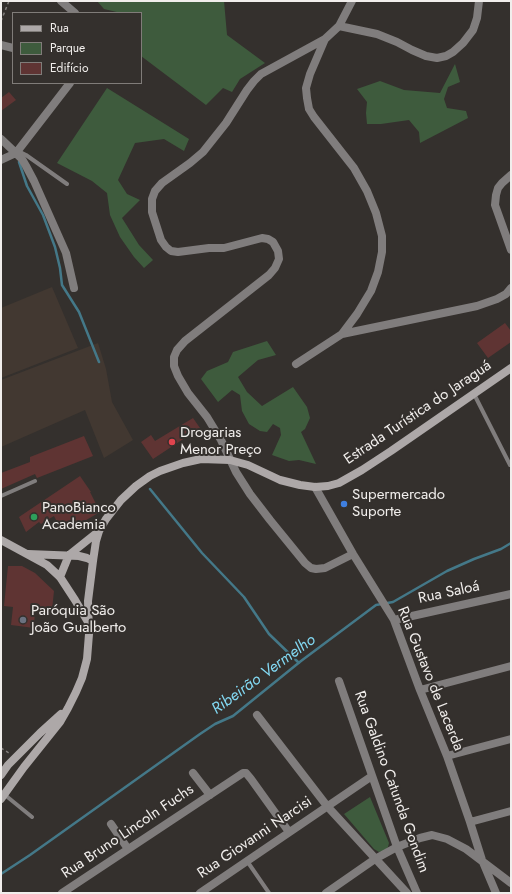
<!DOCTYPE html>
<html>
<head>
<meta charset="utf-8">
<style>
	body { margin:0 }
	#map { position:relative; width:512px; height:894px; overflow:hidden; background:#34302d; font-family:Jost,sans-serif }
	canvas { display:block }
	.frame { position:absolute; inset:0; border:2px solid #f1eeec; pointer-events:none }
	.legend { position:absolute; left:12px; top:12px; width:130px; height:72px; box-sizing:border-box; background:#34302d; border:1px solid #807c79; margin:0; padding:5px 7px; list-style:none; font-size:12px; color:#f1eeec }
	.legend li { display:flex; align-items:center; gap:8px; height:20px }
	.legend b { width:20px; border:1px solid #807c79 }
</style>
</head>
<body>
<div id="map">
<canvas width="512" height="894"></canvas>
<div class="frame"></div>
<ul class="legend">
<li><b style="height:5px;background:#ada8a8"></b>Rua</li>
<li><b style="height:11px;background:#3e5b3d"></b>Parque</li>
<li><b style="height:11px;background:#5f3433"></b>Edifício</li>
</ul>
</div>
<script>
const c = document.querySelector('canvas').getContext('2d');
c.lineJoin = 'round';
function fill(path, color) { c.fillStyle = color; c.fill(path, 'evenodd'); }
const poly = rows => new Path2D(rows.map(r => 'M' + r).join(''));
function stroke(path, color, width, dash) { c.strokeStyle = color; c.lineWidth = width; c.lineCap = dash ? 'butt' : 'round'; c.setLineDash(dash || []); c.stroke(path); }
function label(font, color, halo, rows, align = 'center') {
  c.font = font + ' Jost,sans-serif'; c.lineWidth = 4; c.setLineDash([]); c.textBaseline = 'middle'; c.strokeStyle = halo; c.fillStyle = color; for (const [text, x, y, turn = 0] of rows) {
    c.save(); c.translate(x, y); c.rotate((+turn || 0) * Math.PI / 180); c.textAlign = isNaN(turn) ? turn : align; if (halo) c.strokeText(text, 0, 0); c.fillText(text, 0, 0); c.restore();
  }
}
fill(poly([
	[52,287,78,348,1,378,1,308],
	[98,343,106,369,112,402,133,440,104,458,85,410,1,447,1,380]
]), '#423831');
fill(poly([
	[97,1,224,1,227,35,265,63,240,79,232,92,223,88,206,105,141,56,141,13,121,13,104,9],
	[455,64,460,82,448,87,444,99,447,108,466,111,468,118,420,143,419,132,409,120,381,124,367,124,366,113,367,102,357,89,380,81,404,90,440,93],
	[107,88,189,139,184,151,164,139,135,143,118,180,127,194,140,200,122,218,139,245,153,260,144,268,134,257,120,237,110,215,107,193,92,181,57,163],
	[267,341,276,355,258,360,238,377,247,392,262,406,293,387,307,407,310,418,305,429,301,432,316,464,299,460,289,461,272,455,281,435,280,428,273,424,267,432,260,431,249,424,242,411,240,395,232,390,218,402,201,379,207,371,228,362,233,352],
	[370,797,389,843,388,847,385,851,379,852,374,849,344,814]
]), '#3e5b3d');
stroke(poly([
	[19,162,27,186,43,215,55,247,60,268,62,285,79,312,99,362],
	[150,489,202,553,244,597,269,634,299,663],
	[1,874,30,855,200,734,215,724,233,716,301,661,376,605,393,602,447,571,474,559,501,549,511,543]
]), '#447888', 2.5);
fill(poly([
	[9,92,16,100,1,111,1,98],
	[505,323,511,331,511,342,488,358,477,343],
	[193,418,200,428,153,459,141,442,151,435,155,441],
	[84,436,93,456,37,478,35,474,1,489,1,473,30,462,30,457],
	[80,476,91,492,90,492,100,512,69,530,65,525,59,526,54,516,41,524,39,522,26,532,19,517],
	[8,566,22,566,35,573,54,591,52,610,35,609,34,628,11,625,13,607,4,606]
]), '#5f3433');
stroke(poly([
	[1,21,9,1],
	[38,612,75,616],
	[1,748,9,753]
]), '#827e7c', 1.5, [3, 3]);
stroke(poly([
	[18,151,26,155,67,184],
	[474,394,510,465],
	[1,496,35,481],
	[5,795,32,817],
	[247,861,269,893]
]), '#807d7d', 4);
stroke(poly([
	[61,1,75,13],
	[339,26,377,34,397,42,412,50,426,56,437,58,446,56,453,52,463,43,473,30,477,18,479,1],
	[325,39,261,74,254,81,247,90,226,123,203,152,190,163,162,183,155,191,152,199,152,212,161,240,166,247,171,251,178,252,209,248,224,248,262,238,268,239,273,242,278,251,279,259,275,268,269,275,185,341,177,350,174,357,174,366,178,376,188,393,207,417,221,440,236,472,250,494,270,520,305,563,311,568,316,569,325,568,353,554],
	[1,45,13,48],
	[1,139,22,159,26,166,34,181,66,253,74,288],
	[1,160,16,153,70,83],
	[511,175,502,183,498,188,496,195,495,205,511,250],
	[342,334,357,314,371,291,378,272,382,252,382,236,376,213,367,191,354,168,314,117,309,109,307,98,306,88,310,74,325,39,339,26,352,1],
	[296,364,342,334,477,306,497,299,506,294,511,288],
	[315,487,353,554,394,620,420,690,447,756,470,822,482,860,496,893],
	[394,620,511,594],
	[339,681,397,847,417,893],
	[420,690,511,666],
	[257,715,327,806,407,893],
	[447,756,511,739],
	[193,773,210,795],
	[470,822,511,811],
	[111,824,128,849],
	[62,893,243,773,246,773,251,779,289,832],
	[200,893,372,776],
	[326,893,375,859,397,847,420,838,432,835,447,839,466,849,511,883]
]), '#807d7d', 8);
stroke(poly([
	[1,540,47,565,60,577,75,600,88,622],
	[28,554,79,556,87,558,93,561],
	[60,577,69,555,99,531],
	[1,775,8,765,40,733,61,714],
	[1,799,24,767,60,722,68,708,76,692,82,678,87,659,89,634,88,601,93,561,96,541,99,531,106,519,121,500,136,486,150,476,160,471,183,463,201,459,230,460,248,465,280,480,300,485,315,487,328,486,339,483,362,470,391,451,511,368]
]), '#ada8a8', 8);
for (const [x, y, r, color] of [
	[172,442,4,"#e0444e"],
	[344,504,4,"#3f7fe0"],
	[34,517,4,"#2e9e5b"],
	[23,620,4,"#6b7280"]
]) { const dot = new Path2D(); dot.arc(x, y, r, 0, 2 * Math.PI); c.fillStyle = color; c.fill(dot); stroke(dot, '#34302d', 1.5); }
label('15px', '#f1eeec', '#34302d', [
	["Estrada Turística do Jaraguá",418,413,-34],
	["Rua Saloá",449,593,-12],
	["Rua Gustavo de Lacerda",430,679,68],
	["Rua Galdino Catunda Gondim",391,782,70],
	["Rua Bruno Lincoln Fuchs",128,832,-34],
	["Rua Giovanni Narcisi",255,838,-34]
]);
label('15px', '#f1eeec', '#34302d', [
	["Drogarias",180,433],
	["Menor Preço",180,450],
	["Supermercado",352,495],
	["Suporte",352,512],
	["PanoBianco",42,508],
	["Academia",42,525],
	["Paróquia São",31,611],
	["João Gualberto",31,628]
], 'left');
label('italic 16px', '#82d8f2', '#34302d', [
	["Ribeirão Vermelho",264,675,-36]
]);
</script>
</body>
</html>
